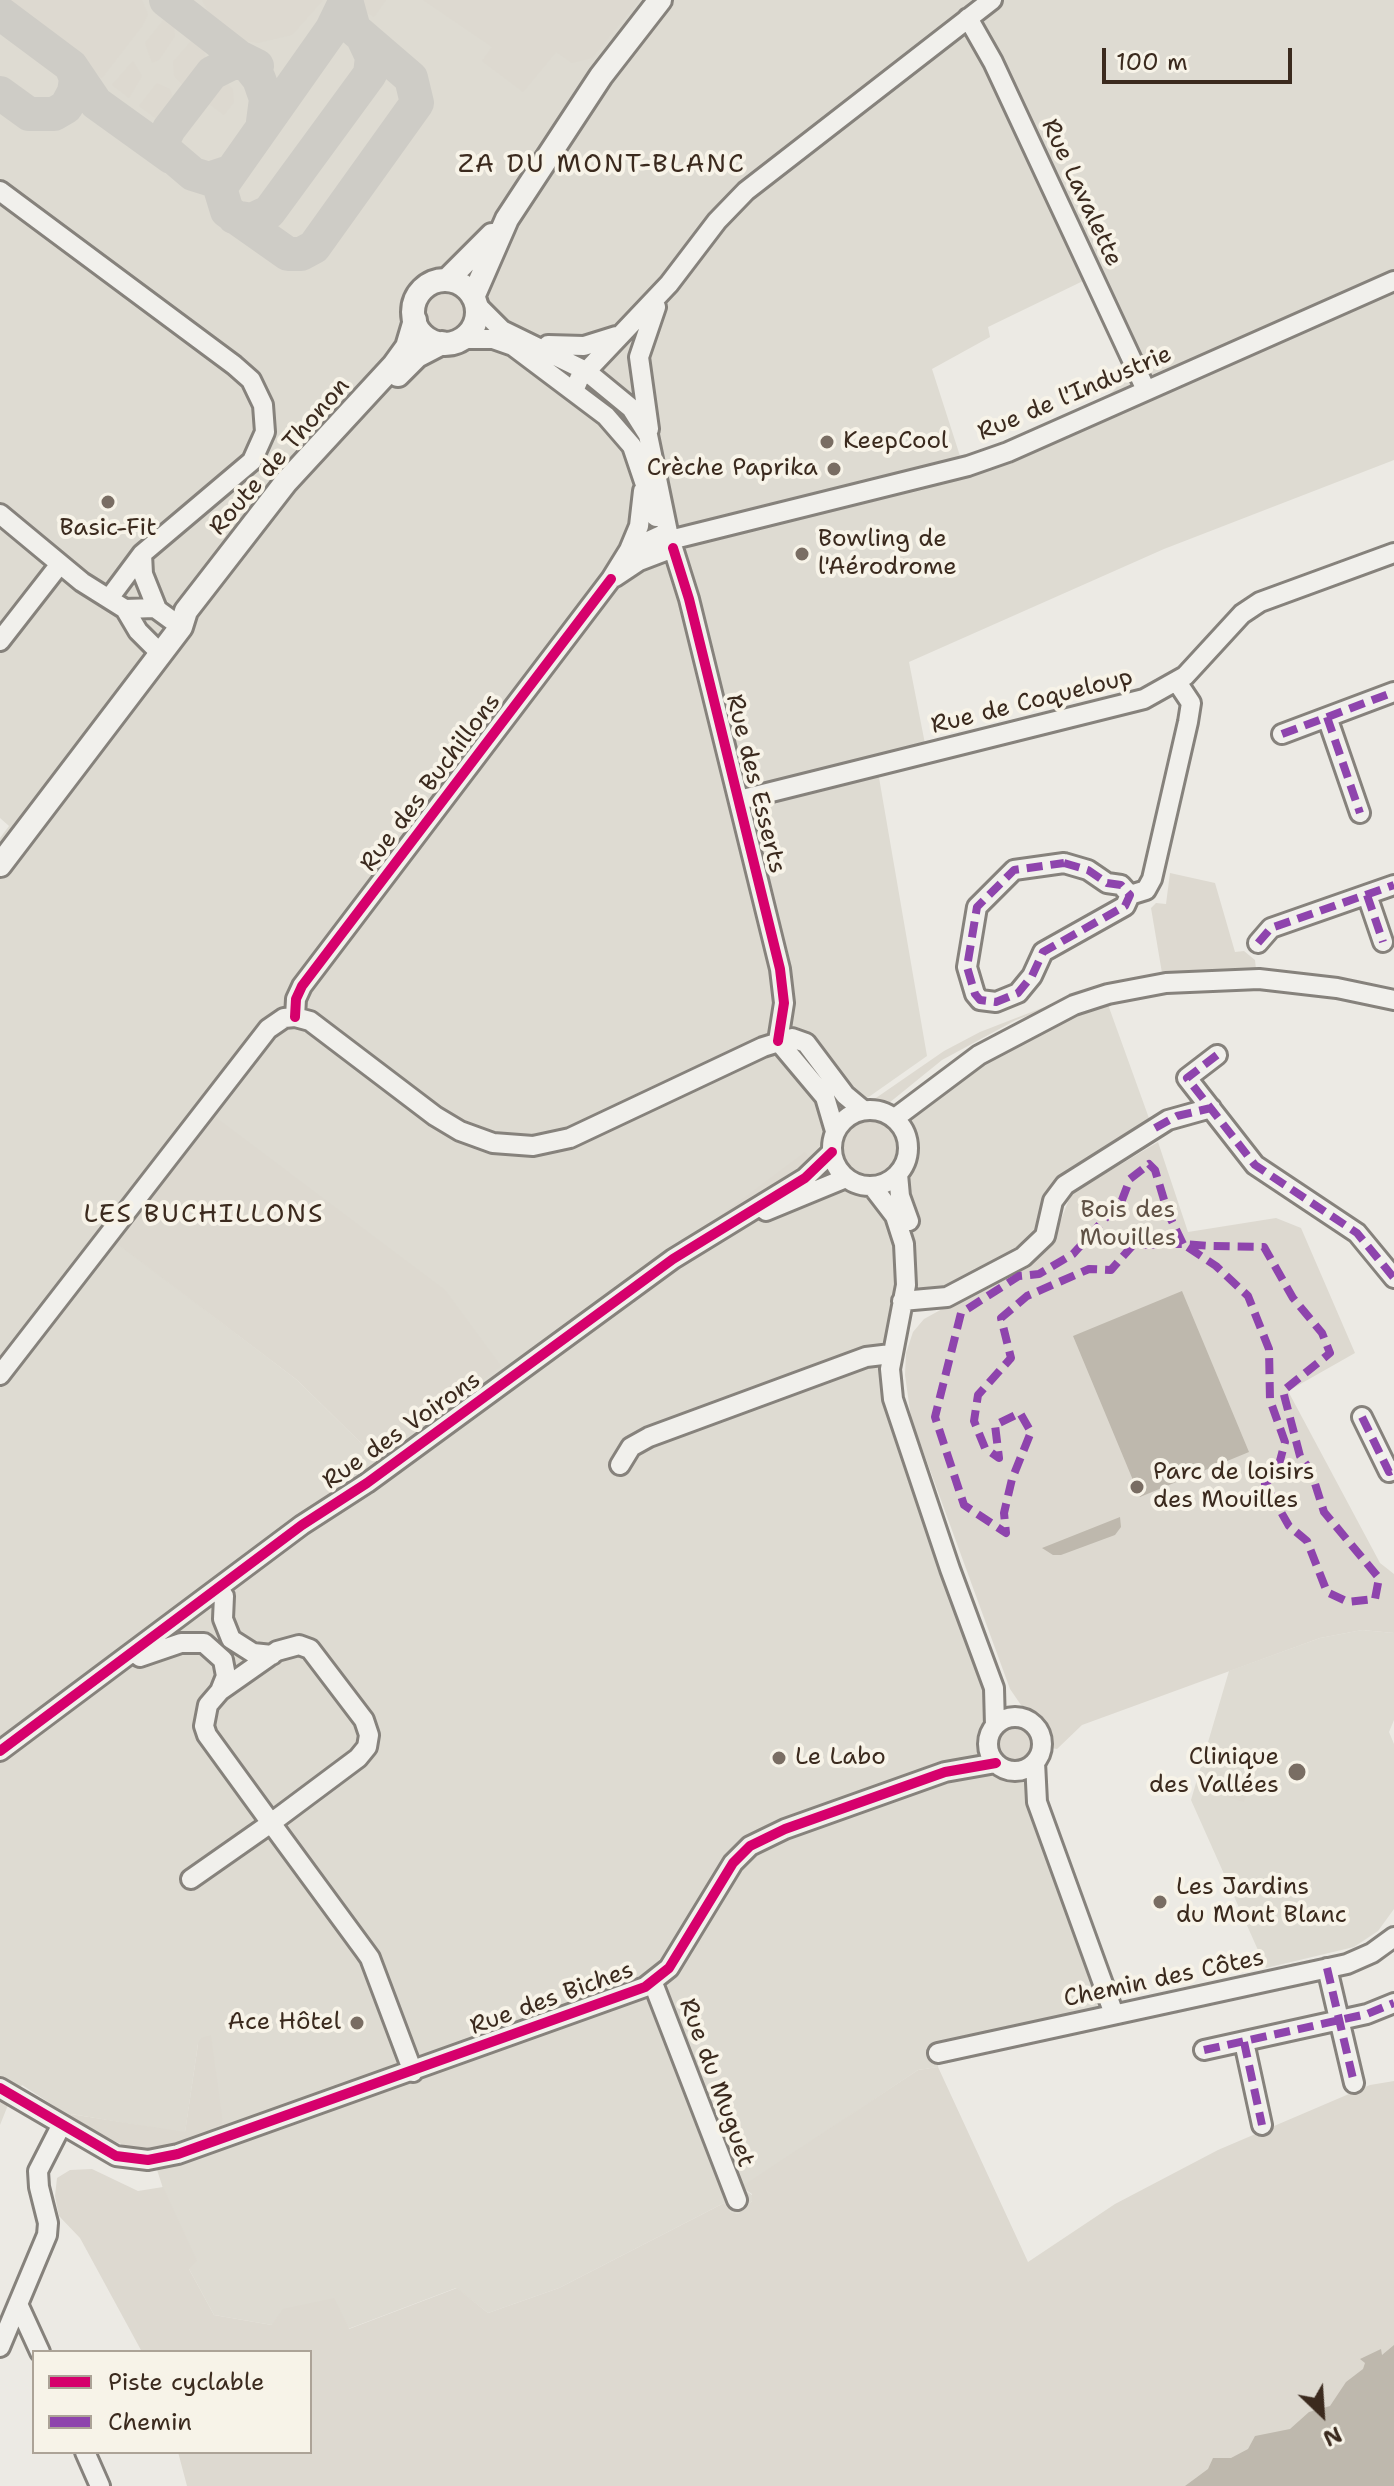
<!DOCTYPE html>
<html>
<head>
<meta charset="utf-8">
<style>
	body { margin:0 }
	#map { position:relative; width:1394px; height:2486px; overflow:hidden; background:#eceae4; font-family:"Shantell Sans",sans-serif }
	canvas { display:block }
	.legend { position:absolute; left:32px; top:2350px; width:280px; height:104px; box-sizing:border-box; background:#f7f3e8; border:2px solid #aca397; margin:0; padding:10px 14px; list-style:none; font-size:24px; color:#3b2a1e }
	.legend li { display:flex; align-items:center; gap:16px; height:40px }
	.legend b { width:40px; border:2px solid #aca397 }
	.north { position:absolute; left:1282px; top:2374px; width:80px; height:80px; -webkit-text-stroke:6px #f7f3e8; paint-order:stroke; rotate:155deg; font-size:22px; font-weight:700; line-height:32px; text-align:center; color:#3b2a1e }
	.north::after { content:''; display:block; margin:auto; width:28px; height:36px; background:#3b2a1e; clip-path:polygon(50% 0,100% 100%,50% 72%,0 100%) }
	.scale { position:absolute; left:1102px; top:48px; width:190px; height:36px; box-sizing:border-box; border:4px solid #3b2a1e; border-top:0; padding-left:10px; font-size:24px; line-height:28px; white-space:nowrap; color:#3b2a1e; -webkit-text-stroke:6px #f7f3e8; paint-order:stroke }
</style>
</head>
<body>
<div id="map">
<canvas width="1394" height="2486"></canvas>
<ul class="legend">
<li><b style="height:10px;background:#d6006c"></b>Piste cyclable</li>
<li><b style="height:10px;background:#8e44ad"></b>Chemin</li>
</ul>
<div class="north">N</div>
<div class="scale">100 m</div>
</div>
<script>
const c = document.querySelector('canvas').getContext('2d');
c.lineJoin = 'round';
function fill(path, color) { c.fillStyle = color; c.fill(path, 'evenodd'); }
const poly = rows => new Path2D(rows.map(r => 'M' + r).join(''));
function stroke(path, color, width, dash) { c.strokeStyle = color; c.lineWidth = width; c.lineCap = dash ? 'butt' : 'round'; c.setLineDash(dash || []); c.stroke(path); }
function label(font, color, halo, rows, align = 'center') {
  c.font = font + ' "Shantell Sans",sans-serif'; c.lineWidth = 8; c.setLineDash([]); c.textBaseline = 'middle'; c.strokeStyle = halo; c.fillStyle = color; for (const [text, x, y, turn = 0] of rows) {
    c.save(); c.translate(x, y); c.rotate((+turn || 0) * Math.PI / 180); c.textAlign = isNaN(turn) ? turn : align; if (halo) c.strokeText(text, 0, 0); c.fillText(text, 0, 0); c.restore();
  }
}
fill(poly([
	[0,0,1394,0,1394,460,1164,549,909,662,927,754,877,766,927,1056,863,1101,900,1113,955,1072,1106,999,1150,1121,1065,1185,1045,1236,947,1297,902,1301,890,1369,950,1569,1114,2014,939,2053,938,2067,918,2070,742,2188,752,2195,752,2201,738,2214,731,2212,724,2203,559,2288,488,2313,456,2288,348,2329,272,2325,214,2315,189,2269,150,2148,223,2124,198,2044,185,2133,71,2114,71,2117,22,2085,8,2105,0,2125,0,838,9,826,0,818],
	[1083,281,1124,370,1116,388,1108,396,998,445,960,456,932,369,990,337,988,327],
	[214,1117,393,1447,383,1435,366,1448,297,1380,116,1242],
	[1362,1630,1394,1633,1394,1720,1389,1732,1394,1744,1394,1909,1378,1931,1354,1947,1266,1968,1191,1800,1229,1671,1320,1638]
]), '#dedbd2');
fill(poly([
	[0,0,142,0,148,14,143,25,102,78],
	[202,0,323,0,292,35,258,43,246,41,210,15],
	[361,0,386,0,374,17,360,9],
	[423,0,639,0,592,58,572,63,556,52,523,92,482,61,492,47],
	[165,18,174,25,175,36,159,60,152,63,145,43],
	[193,39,203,46,206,58,204,66,185,87,174,76,173,62],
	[133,61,142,76,129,98,112,85],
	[224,80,233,89,234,102,224,115,204,100],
	[157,83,170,89,174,101,162,123,139,106],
	[445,287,453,288,467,298,470,315,459,332,443,336,428,328,421,310,432,303,436,289],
	[1170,873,1215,883,1235,952,1244,951,1255,960,1256,969,1162,973,1151,908,1156,903,1166,904],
	[1163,977,1064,1003,1016,1020,942,1060,889,1103,873,1100,944,1051,980,1032,1083,992],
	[214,1116,445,1290,501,1366,393,1447,383,1435,366,1448,297,1380,116,1243],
	'841 1147a29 29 0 1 1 58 0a29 29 0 1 1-58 0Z',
	[1158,1142,1188,1232,1276,1218,1301,1228,1355,1353,1288,1391,1380,1563,1394,1574,1394,1633,1362,1630,1320,1638,1082,1725,1057,1749,1051,1748,1048,1725,1034,1711,1021,1705,1010,1689,911,1418,905,1375,906,1353,913,1332,924,1319,1044,1253,1054,1238,1071,1194],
	[805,1152,813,1164,795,1178,705,1227],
	'998 1745a18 18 0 1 1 36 0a18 18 0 1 1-36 0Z',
	[1207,1767,1251,1781,1244,1802,1200,1789],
	[211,2035,223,2124,161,2148,132,2148,108,2139,71,2117,70,2114,185,2132,198,2044,201,2038],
	[938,2067,1028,2262,1115,2204,1218,2150,1370,2085,1394,2081,1394,2486,187,2486,178,2452,310,2452,310,2352,142,2352,80,2238,59,2216,55,2196,57,2178,70,2170,92,2169,138,2191,163,2187,197,2261,189,2269,214,2315,272,2325,283,2309,334,2298,349,2329,457,2288,488,2313,559,2288,724,2203,731,2212,738,2214,752,2201,752,2194,741,2187,918,2070]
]), '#ddd9d0');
fill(poly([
	[1182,1291,1249,1452,1140,1497,1073,1336],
	[1120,1517,1121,1527,1115,1535,1061,1555,1053,1555,1042,1548],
	[1394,2345,1394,2486,1185,2486,1208,2469,1213,2458,1231,2458,1248,2449,1255,2436,1290,2429,1309,2412,1330,2406,1346,2382,1363,2369,1365,2363,1360,2359,1381,2349,1382,2355]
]), '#beb8ad');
stroke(poly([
	[166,0,239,57,257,66],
	[346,0,354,29,411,78,417,103,314,247,301,254,288,254,227,211,220,188,332,29,346,0],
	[0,13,71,66,96,103,171,157],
	[0,93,29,114,54,114,66,107,74,92,76,79,71,66],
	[227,173,209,179,193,174,166,151,164,139,169,129,212,73,234,62,248,65,259,79,266,99,263,122],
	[234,217,252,220,269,212,370,74,372,57,364,40]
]), '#ceccc6', 34);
const minor = poly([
	[968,18,993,62,1146,390],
	[0,191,234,365,251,380,263,405,265,432,252,461,142,554,110,597],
	[477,305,502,330,586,371,631,408,648,435,668,532,689,599,780,969,784,1003,778,1041],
	[462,339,493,339,513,346,606,416,632,446,656,517],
	[548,345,584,346,616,336],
	[574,391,579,379,669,284,717,221,746,191,992,0],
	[649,429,639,357,656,307],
	[0,514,82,582,125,609,138,631,160,653],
	[670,540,968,466,1008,452,1394,281],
	[629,550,639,526,643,491],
	[142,554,143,574,157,609],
	[615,577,639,561,673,548],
	[125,609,155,608,181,627],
	[0,641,60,564],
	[1327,717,1360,813],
	[1282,734,1394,692],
	[739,800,1144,699,1185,676,1242,614,1260,602,1394,553],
	[1064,863,1088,870,1107,883,1121,885,1130,895,1125,906,1043,952,1032,976,1018,993,996,1002,980,1000,975,994,967,967,977,907,1014,870,1064,863],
	[1130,895,1146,890,1152,879,1188,722,1191,703,1177,682],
	[1367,895,1383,942],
	[1258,943,1271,928,1394,885],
	[295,1017,296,999,302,986,611,579,629,550,668,532],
	[778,1041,825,1097,835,1131],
	[1217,1055,1187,1078,1255,1165,1357,1233,1394,1278],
	'832 1148a38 38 0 1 1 76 0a38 38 0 1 1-76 0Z',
	[895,1118,979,1055,1074,1005,1108,994,1166,983,1259,979,1337,988,1394,1000],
	[898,1174,900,1196,909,1221],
	[872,1186,895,1216,904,1244,906,1285,890,1369,893,1399,950,1569,994,1688,995,1726],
	[766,1211,846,1178],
	[902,1301,947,1297,1023,1257,1045,1236,1053,1201,1065,1185,1168,1120,1211,1108],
	[0,1375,268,1029,284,1018,295,1017,310,1021,435,1116,460,1131,493,1143,533,1146,570,1138,763,1047,792,1038,806,1043,845,1095,863,1110],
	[1362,1417,1389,1472,1394,1470],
	[620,1465,631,1447,649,1437,866,1357,891,1354],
	[224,1596,223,1619,231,1639,253,1653,272,1655],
	[140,1657,181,1643,204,1643,223,1660,226,1676,220,1691],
	'988 1744a27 27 0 1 1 54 0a27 27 0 1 1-54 0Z',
	[0,1751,302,1525,367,1483,673,1259,805,1178,832,1152],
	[1035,1762,1037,1802,1114,2014],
	[191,1879,271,1823,358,1758,367,1747,369,1735,364,1720,310,1649,299,1645,277,1651,220,1691,208,1705,204,1726,207,1735,271,1823,365,1951,370,1958,413,2072],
	[1327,1968,1354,2083],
	[653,1983,737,2200],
	[1244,2042,1262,2125],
	[1204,2050,1367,2014,1394,2003],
	[938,2053,1347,1964,1372,1953,1394,1937],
	[0,2088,116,2156,148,2160,178,2154,645,1987,669,1968,733,1863,750,1846,785,1829,945,1772,996,1763],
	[18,2304,40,2352],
	[0,2347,47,2235,48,2223,39,2187,38,2171,61,2126],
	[85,2452,100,2486]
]);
const major = poly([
	[447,280,492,235],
	'413 312a32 32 0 1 1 64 0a32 32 0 1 1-64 0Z',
	[473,297,507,219,601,76,660,0],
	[398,375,417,356,442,343],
	[0,865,181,627,186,611,286,482,394,365,407,347,415,320]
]);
stroke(minor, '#86827c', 24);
stroke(major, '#86827c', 28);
stroke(minor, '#f1f0ec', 18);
stroke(major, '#f1f0ec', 22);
stroke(poly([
	[1327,717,1360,813],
	[1282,734,1394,692],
	[1064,863,1088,870,1107,883,1121,885,1130,895,1125,906,1043,952,1032,976,1018,993,996,1002,980,1000,975,994,967,967,977,907,1014,870,1064,863],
	[1367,895,1383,942],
	[1258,943,1271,928,1394,885],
	[1217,1055,1187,1078,1255,1165,1357,1233,1394,1278],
	[1155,1128,1177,1116,1211,1108],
	[1183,1244,1168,1213,1155,1170,1149,1164,1130,1179,1122,1200,1073,1254,1039,1274,1019,1276,961,1313,935,1417,964,1505,1006,1533,1004,1513,1012,1479,1031,1432,1020,1413,995,1425,999,1458,985,1448,974,1421,978,1395,1011,1358,1001,1318,1027,1296,1089,1269,1111,1270,1133,1245,1176,1244,1183,1244,1211,1246,1264,1247,1293,1298,1322,1333,1330,1353,1283,1391,1300,1456,1311,1471,1324,1512,1379,1578,1375,1599,1348,1602,1327,1592,1307,1541,1289,1526,1265,1484,1277,1472,1285,1442,1270,1400,1269,1349,1248,1296,1216,1266,1183,1244],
	[1362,1417,1389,1472,1394,1470],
	[1327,1968,1354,2083],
	[1244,2042,1262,2125],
	[1204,2050,1367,2014,1394,2003]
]), '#8e44ad', 8, [16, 8]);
stroke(poly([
	[673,548,689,599,780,969,784,1003,778,1041],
	[295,1017,296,999,302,986,611,579],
	[0,1751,302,1525,367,1483,673,1259,805,1178,832,1152],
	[0,2088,116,2156,148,2160,178,2154,645,1987,669,1968,733,1863,750,1846,785,1829,945,1772,996,1763]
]), '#d6006c', 10);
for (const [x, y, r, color] of [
	[827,442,8,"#796d63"],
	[834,469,8,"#796d63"],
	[108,502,8,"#796d63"],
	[802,554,8,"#796d63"],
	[1137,1487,8,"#796d63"],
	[779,1758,8,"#796d63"],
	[1297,1772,10,"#796d63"],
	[1160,1902,8,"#796d63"],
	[357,2023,8,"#796d63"]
]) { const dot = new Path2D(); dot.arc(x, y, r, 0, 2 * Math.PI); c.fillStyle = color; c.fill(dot); stroke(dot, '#f7f3e8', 3); }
label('24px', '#3b2a1e', '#f7f3e8', [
	["Rue Lavalette",1081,193,65],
	["Rue de l'Industrie",1075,394,-23],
	["Route de Thonon",280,457,-49],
	["Rue de Coqueloup",1032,702,-14],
	["Rue des Buchillons",431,783,-53],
	["Rue des Esserts",755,784,76],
	["Rue des Voirons",402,1431,-35],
	["Chemin des Côtes",1164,1979,-12],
	["Rue des Biches",552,1999,-20],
	["Rue du Muguet",716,2083,70]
]);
label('24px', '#3b2a1e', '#f7f3e8', [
	["KeepCool",843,442],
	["Crèche Paprika",818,469,"right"],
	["Basic-Fit",108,529,"center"],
	["Bowling de",818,540],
	["l'Aérodrome",818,568],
	["Parc de loisirs",1153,1473],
	["des Mouilles",1153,1501],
	["Le Labo",795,1758],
	["Clinique",1279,1758,"right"],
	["des Vallées",1279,1786,"right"],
	["Les Jardins",1176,1888],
	["du Mont Blanc",1176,1916],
	["Ace Hôtel",341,2023,"right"]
], 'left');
label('24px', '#605246', '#f7f3e8', [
	["Bois des",1128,1211],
	["Mouilles",1128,1239]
]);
c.letterSpacing = '2px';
label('26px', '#3b2a1e', '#f7f3e8', [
	["ZA DU MONT-BLANC",602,165],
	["LES BUCHILLONS",204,1215]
]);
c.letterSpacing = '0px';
</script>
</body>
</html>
